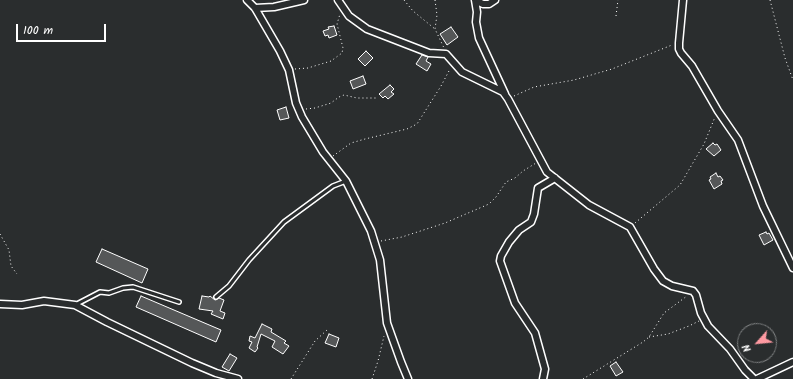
<!DOCTYPE html>
<html>
<head>
<meta charset="utf-8">
<style>
	body { margin:0 }
	#map { position:relative; width:793px; height:379px; overflow:hidden; background:#2a2d2e; font-family:Kalam,sans-serif }
	canvas { display:block }
	.north { position:absolute; left:737px; top:323px; width:40px; height:40px; box-sizing:border-box; background:#2a2d2e; border:1px solid #7f8182; border-radius:50%; rotate:243deg; font-size:11px; font-weight:700; line-height:16px; text-align:center; color:#fff }
	.north::after { content:''; display:block; margin:auto; width:14px; height:18px; background:#ff9aa2; clip-path:polygon(50% 0,100% 100%,50% 72%,0 100%) }
	.scale { position:absolute; left:16px; top:24px; width:90px; height:18px; box-sizing:border-box; border:2px solid #fff; border-top:0; padding-left:5px; font-size:12px; line-height:14px; white-space:nowrap; color:#fff; -webkit-text-stroke:3px #2a2d2e; paint-order:stroke }
</style>
</head>
<body>
<div id="map">
<canvas width="793" height="379"></canvas>
<div class="north">N</div>
<div class="scale">100 m</div>
</div>
<script>
const c = document.querySelector('canvas').getContext('2d');
c.lineJoin = 'round';
function fill(path, color) { c.fillStyle = color; c.fill(path, 'evenodd'); }
const poly = rows => new Path2D(rows.map(r => 'M' + r).join(''));
function stroke(path, color, width, dash) { c.strokeStyle = color; c.lineWidth = width; c.lineCap = dash ? 'butt' : 'round'; c.setLineDash(dash || []); c.stroke(path); }
const building = poly([
	[334,26,337,35,329,38,328,35,325,36,323,31,329,29,328,27,334,26],
	[451,27,458,37,447,45,440,34,451,27],
	[366,51,373,58,365,66,358,59,366,51],
	[422,55,428,57,426,61,431,64,427,71,416,64,422,55],
	[363,76,366,84,353,89,350,81,363,76],
	[390,85,394,89,391,92,394,94,388,99,385,96,383,98,379,94,390,85],
	[286,107,289,118,280,120,277,110,286,107],
	[713,143,715,145,717,144,721,150,714,156,706,149,713,143],
	[716,173,718,177,720,176,723,180,721,181,722,184,714,189,709,180,711,179,710,177,716,173],
	[766,232,767,234,769,233,773,240,764,245,759,235,766,232],
	[102,249,148,269,142,283,96,262,102,249],
	[141,296,221,330,216,342,136,307,141,296],
	[202,296,209,297,210,296,215,300,219,298,224,300,220,311,225,313,223,319,211,314,213,311,199,309,202,296],
	[262,324,272,329,271,332,286,341,284,343,289,346,283,354,272,347,275,341,261,334,257,347,258,348,255,352,249,348,252,342,249,341,250,336,255,338,262,324],
	[329,334,339,338,336,347,325,343,329,334],
	[230,354,237,358,229,371,222,367,230,354],
	[616,362,623,372,616,376,610,366,616,362]
]);
fill(building, '#555758');
stroke(building, '#fff', 1);
const service = poly([
	[216,297,229,286,249,260,284,222,333,186,346,181],
	[75,305,100,292,109,293,123,288,133,287,179,302]
]);
const minor = poly([
	[247,0,255,8,280,51,289,70,296,103,302,117,323,152,346,181,371,231,380,260,387,323,401,362,408,379],
	[338,0,349,16,367,29,429,53,446,54,462,72,503,92,508,99,547,172,589,205,630,227,654,269,663,281,672,286,693,291,696,295,701,313,708,326,730,349,745,370,754,379],
	[475,0,477,12,476,22,479,38,505,94],
	[475,0,483,4,489,4,495,0],
	[683,0,679,43,679,49,681,53,692,66,718,111,738,140,763,206,793,268],
	[255,8,274,7,304,0],
	[0,304,22,305,44,301,75,305,107,322,192,363,216,373,238,379],
	[543,379,545,369,535,333,515,303,500,261,501,256,509,242,519,230,531,222,534,214,538,188,555,178],
	[757,379,793,362]
]);
stroke(service, '#fff', 6);
stroke(minor, '#fff', 9);
stroke(poly([
	[404,0,413,11,435,29],
	[435,0,437,15,435,29,444,48],
	[770,0,785,58,793,80],
	[616,16,618,0],
	[295,69,308,68,331,61,342,53,343,48,337,24,340,14],
	[514,96,534,87,574,80,612,69,672,45],
	[306,109,315,108,331,103,339,97,344,95,357,98,376,98],
	[333,156,351,143,365,139,407,129,417,124,441,86,450,69],
	[635,223,680,185,704,144,715,117],
	[0,234,9,250,11,266,17,274],
	[381,241,402,237,445,223,489,204,496,197,506,182,515,178,523,171,536,163],
	[649,337,668,334,689,326,699,321],
	[291,379,315,341,327,330],
	[372,379,378,361,384,336],
	[583,379,643,342,649,337,664,313,687,296]
]), '#fff', 1, [1, 3]);
stroke(service, '#2a2d2e', 3);
stroke(minor, '#2a2d2e', 6);
</script>
</body>
</html>
